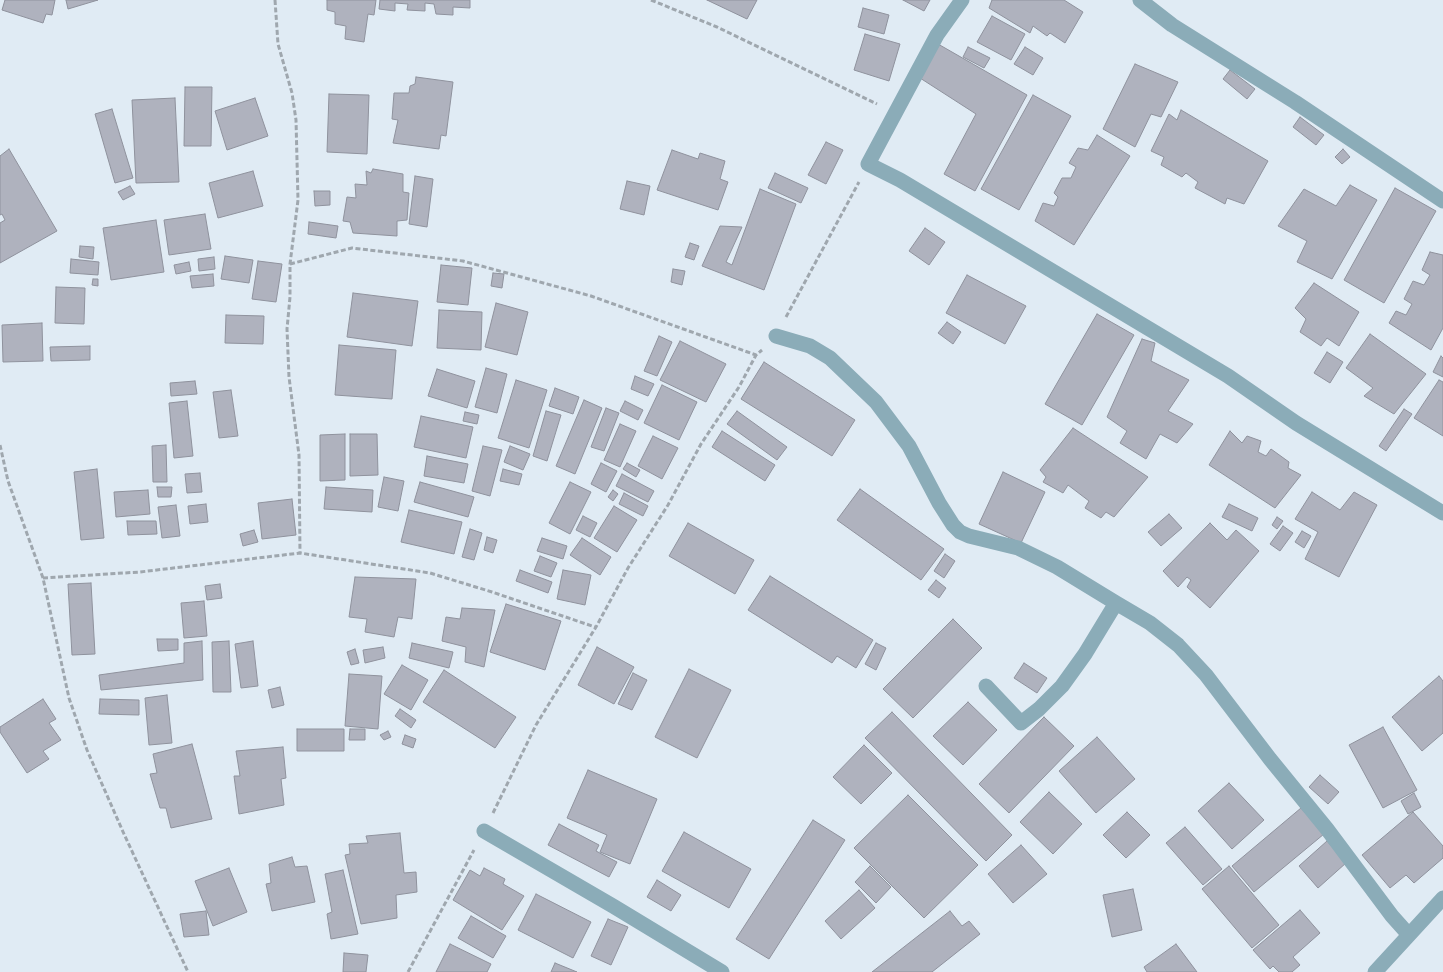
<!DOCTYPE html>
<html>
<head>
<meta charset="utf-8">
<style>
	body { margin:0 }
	canvas { display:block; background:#e0ebf4 }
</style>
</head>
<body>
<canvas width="1443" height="972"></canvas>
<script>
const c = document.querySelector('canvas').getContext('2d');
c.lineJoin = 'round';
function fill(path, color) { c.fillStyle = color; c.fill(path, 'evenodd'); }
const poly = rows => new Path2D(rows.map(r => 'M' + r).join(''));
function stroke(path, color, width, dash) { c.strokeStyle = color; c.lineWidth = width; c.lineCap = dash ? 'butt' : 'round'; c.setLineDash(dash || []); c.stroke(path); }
const building = poly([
	[5,0,55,0,52,15,46,14,43,23,2,10,5,0],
	[66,0,98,0,68,9,66,0],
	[327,0,376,0,374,15,368,14,364,42,345,39,346,26,335,24,335,12,327,10,327,0],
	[380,0,470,0,470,8,453,7,453,15,436,14,434,4,425,3,425,11,407,10,408,4,395,3,395,11,379,9,380,0],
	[707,0,757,0,747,19,707,0],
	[903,0,930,0,924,11,903,0],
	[992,0,1064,0,1083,12,1065,43,1050,33,1047,36,1033,26,1030,33,989,8,992,0],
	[863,8,889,15,884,34,858,27,863,8],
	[992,16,1025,34,1011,60,977,42,992,16],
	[865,34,900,44,889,81,854,70,865,34],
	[938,44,1027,95,975,191,944,174,976,114,920,78,938,44],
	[968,47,990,58,984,68,963,57,968,47],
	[1025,47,1043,58,1033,75,1014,64,1025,47],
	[1135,64,1178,82,1161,117,1151,114,1135,147,1103,129,1135,64],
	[1230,70,1255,89,1247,99,1223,79,1230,70],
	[416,77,453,82,446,136,441,135,439,149,393,143,398,120,392,119,394,93,409,93,410,86,415,84,416,77],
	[185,87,212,87,211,146,184,146,185,87],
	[329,94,369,95,367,154,327,152,329,94],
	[1033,95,1071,116,1019,210,981,189,1033,95],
	[175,98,179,182,136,183,132,100,175,98],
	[255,98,268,136,227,150,215,111,255,98],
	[112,109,133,178,115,183,95,114,112,109],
	[1181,110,1268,161,1244,204,1227,198,1225,204,1195,188,1198,182,1186,173,1182,177,1161,165,1164,157,1151,151,1169,114,1177,120,1181,110],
	[1300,117,1324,135,1316,145,1293,127,1300,117],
	[1097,135,1130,156,1074,245,1035,221,1043,203,1054,206,1058,197,1054,193,1062,178,1071,178,1076,167,1069,163,1078,148,1088,150,1097,135],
	[826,142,843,150,826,184,808,175,826,142],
	[9,149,57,231,0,263,0,223,5,220,2,214,0,215,0,156,9,149],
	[1343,149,1350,157,1342,164,1335,157,1343,149],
	[672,150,698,159,700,153,725,161,720,179,728,182,718,210,657,190,672,150],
	[373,169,403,174,403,192,409,193,407,220,397,221,397,236,353,233,350,222,343,221,347,197,356,198,355,184,367,185,366,171,371,173,373,169],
	[253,171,263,206,218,218,209,183,253,171],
	[775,173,808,188,801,203,768,188,775,173],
	[415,176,433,179,427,227,409,224,415,176],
	[627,181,650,186,644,215,620,209,627,181],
	[1350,185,1377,200,1332,279,1297,262,1307,241,1278,226,1304,189,1336,206,1350,185],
	[130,186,135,194,123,200,118,192,130,186],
	[1395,188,1436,211,1384,303,1344,280,1395,188],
	[760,189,796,204,764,290,702,266,720,226,742,227,726,262,732,265,760,189],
	[314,191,330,191,330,205,315,206,314,191],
	[205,214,211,249,169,255,164,220,205,214],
	[156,220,164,272,111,280,103,228,156,220],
	[309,222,338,226,336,238,308,234,309,222],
	[925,228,945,242,929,265,909,251,925,228],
	[690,243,699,246,694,260,685,257,690,243],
	[80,246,94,247,93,259,79,257,80,246],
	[1430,252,1443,255,1443,328,1431,350,1389,323,1396,311,1406,315,1412,304,1404,299,1413,281,1424,285,1430,275,1422,270,1430,252],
	[225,256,253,260,249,283,221,279,225,256],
	[214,257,215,269,199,271,198,259,214,257],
	[71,259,99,262,98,275,70,273,71,259],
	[258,261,282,264,276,302,252,299,258,261],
	[189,262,191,271,176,274,174,265,189,262],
	[441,265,472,268,468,305,437,302,441,265],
	[673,269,685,271,682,285,671,282,673,269],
	[493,273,504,274,502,288,491,286,493,273],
	[213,274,214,286,192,288,190,276,213,274],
	[967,275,1026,306,1005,344,946,313,967,275],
	[93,279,98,279,98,286,92,285,93,279],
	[1314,283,1359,312,1339,346,1327,338,1321,346,1300,332,1306,319,1295,308,1314,283],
	[56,287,85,288,84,324,55,323,56,287],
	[353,293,418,301,412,346,347,337,353,293],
	[496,303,528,312,517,355,485,347,496,303],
	[439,310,482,312,481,350,437,348,439,310],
	[1097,314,1134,335,1082,425,1045,404,1097,314],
	[226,315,264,316,263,344,225,343,226,315],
	[947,322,961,332,953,344,938,333,947,322],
	[42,323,43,361,3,362,2,325,42,323],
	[1370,334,1426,374,1394,414,1364,396,1373,388,1346,368,1370,334],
	[659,336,672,342,657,376,644,371,659,336],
	[1142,339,1155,343,1151,361,1189,380,1168,411,1193,424,1177,443,1160,434,1146,459,1120,443,1127,431,1107,417,1142,339],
	[680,341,726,364,706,402,660,380,680,341],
	[339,345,396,350,392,399,335,395,339,345],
	[90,346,90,360,51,361,50,347,90,346],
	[1327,352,1343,362,1330,383,1314,373,1327,352],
	[1441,356,1443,358,1443,377,1433,372,1441,356],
	[764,362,855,420,832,456,741,399,764,362],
	[486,368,507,374,497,413,475,407,486,368],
	[437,369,475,381,467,408,428,396,437,369],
	[635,376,654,384,648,396,631,389,635,376],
	[516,380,547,390,529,448,498,438,516,380],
	[1439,380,1443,382,1443,436,1414,418,1439,380],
	[195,381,197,394,171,396,170,383,195,381],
	[662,385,697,402,679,440,644,423,662,385],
	[555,388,579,397,573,414,549,406,555,388],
	[231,390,238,436,219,438,213,392,231,390],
	[584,400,602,408,575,474,556,466,584,400],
	[187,401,193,456,174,458,169,403,187,401],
	[625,401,643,410,638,420,620,411,625,401],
	[606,408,619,413,604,451,591,447,606,408],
	[1404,409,1412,414,1386,451,1379,446,1404,409],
	[546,411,561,415,547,461,533,456,546,411],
	[737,411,787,447,777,460,727,424,737,411],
	[465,412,479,415,477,424,463,421,465,412],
	[421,416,473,427,466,458,414,447,421,416],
	[620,424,636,431,620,467,604,460,620,424],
	[1073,428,1148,477,1114,517,1106,512,1101,518,1085,508,1089,501,1068,485,1063,493,1043,482,1046,477,1040,470,1073,428],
	[722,431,775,465,765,481,712,447,722,431],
	[1230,431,1242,443,1247,436,1261,441,1258,452,1266,456,1271,449,1289,462,1288,468,1301,475,1275,508,1209,465,1230,431],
	[345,434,345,480,320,481,320,435,345,434],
	[350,434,377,434,378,475,350,476,350,434],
	[653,436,678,448,662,479,638,466,653,436],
	[166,445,167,482,153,482,152,446,166,445],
	[483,446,502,450,490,496,472,491,483,446],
	[510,446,530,454,523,470,504,462,510,446],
	[427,456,468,464,464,483,424,476,427,456],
	[601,463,617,471,606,492,591,484,601,463],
	[627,463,640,470,636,477,623,469,627,463],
	[97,469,104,538,81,540,74,472,97,469],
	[503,469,522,474,519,485,500,481,503,469],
	[1003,472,1045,492,1021,543,979,524,1003,472],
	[200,473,202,492,187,493,185,474,200,473],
	[622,474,654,491,648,502,616,486,622,474],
	[384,477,404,481,398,511,378,507,384,477],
	[420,482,474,497,468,517,414,502,420,482],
	[570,482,591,492,570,534,549,523,570,482],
	[157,487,172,487,171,497,158,497,157,487],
	[326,487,373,490,372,512,324,509,326,487],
	[860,489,944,549,921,580,837,520,860,489],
	[148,490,150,514,116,517,114,492,148,490],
	[613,490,618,494,613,501,608,497,613,490],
	[1312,492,1340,510,1354,492,1377,505,1339,577,1305,559,1318,532,1295,519,1312,492],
	[624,493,648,506,643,516,619,504,624,493],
	[292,499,296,535,262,539,258,503,292,499],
	[206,504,208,522,190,524,188,506,206,504],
	[1229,504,1258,518,1252,531,1222,517,1229,504],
	[176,505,180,536,162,538,158,507,176,505],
	[614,506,637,520,617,552,594,538,614,506],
	[409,510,462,522,454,554,401,542,409,510],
	[1169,514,1182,528,1161,546,1148,532,1169,514],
	[583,516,597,523,590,537,576,530,583,516],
	[1277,517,1283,521,1277,529,1272,525,1277,517],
	[127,521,156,521,157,534,128,535,127,521],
	[688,523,754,560,735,594,669,556,688,523],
	[1210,523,1227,540,1236,530,1259,551,1210,608,1187,587,1191,580,1187,577,1178,587,1163,571,1210,523],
	[1283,526,1293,533,1280,551,1270,544,1283,526],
	[470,529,482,533,474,560,462,557,470,529],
	[254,530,258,542,243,546,240,534,254,530],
	[1302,531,1311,536,1304,548,1295,542,1302,531],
	[487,537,497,540,493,553,484,550,487,537],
	[542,538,567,546,563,559,537,551,542,538],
	[582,538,611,557,600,575,570,555,582,538],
	[945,554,955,561,944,578,934,571,945,554],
	[540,556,557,563,551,577,534,571,540,556],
	[520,570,552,582,548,593,516,581,520,570],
	[563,570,591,575,585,605,557,599,563,570],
	[770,576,873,640,856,668,837,656,832,663,748,610,770,576],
	[355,577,416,579,412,619,398,617,394,637,365,632,367,619,349,617,355,577],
	[936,580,946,588,939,598,928,590,936,580],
	[91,583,95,654,72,655,68,584,91,583],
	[220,584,222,598,207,600,205,586,220,584],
	[204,601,207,636,184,638,181,603,204,601],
	[506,604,561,621,545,670,490,652,506,604],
	[462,608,495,610,484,667,465,662,466,647,442,641,446,617,460,619,462,608],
	[953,619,982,648,913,718,883,689,953,619],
	[157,639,178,639,178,650,158,651,157,639],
	[202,641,203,680,101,690,99,675,184,663,184,643,202,641],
	[229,641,231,692,213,692,212,642,229,641],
	[253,641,258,686,241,688,235,644,253,641],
	[412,643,453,652,449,668,409,658,412,643],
	[876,643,886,648,876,670,865,664,876,643],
	[383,647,385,658,365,663,363,650,383,647],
	[597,647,634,667,614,704,578,685,597,647],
	[355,649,359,663,351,665,347,652,355,649],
	[1024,663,1047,678,1037,693,1014,678,1024,663],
	[402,665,428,680,411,710,384,694,402,665],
	[689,669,731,690,697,758,655,737,689,669],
	[444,670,516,717,495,748,423,702,444,670],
	[633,673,647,680,632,710,618,704,633,673],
	[349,674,382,676,378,729,345,726,349,674],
	[1439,676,1443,681,1443,733,1422,751,1392,717,1439,676],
	[280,687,284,705,272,708,268,690,280,687],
	[167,695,172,743,149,745,145,698,167,695],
	[43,699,56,719,49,723,61,740,43,751,49,759,27,773,0,732,0,727,43,699],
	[100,699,139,700,139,715,99,714,100,699],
	[968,702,997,730,963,765,933,736,968,702],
	[400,709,416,720,411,728,395,716,400,709],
	[892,712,1012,835,986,861,865,738,892,712],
	[1044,717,1074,746,1009,813,979,784,1044,717],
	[1383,727,1417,790,1383,808,1349,745,1383,727],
	[297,729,344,729,344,751,297,751,297,729],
	[350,729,365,729,365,740,349,740,350,729],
	[388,731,391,737,384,740,380,735,388,731],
	[405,735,416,739,413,748,402,744,405,735],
	[1097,737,1135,779,1096,813,1059,771,1097,737],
	[192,744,212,819,171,828,166,808,160,808,150,774,157,773,153,754,192,744],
	[864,745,892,773,861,804,833,777,864,745],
	[283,747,286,778,281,779,284,805,239,814,234,776,240,776,236,751,283,747],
	[588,770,657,799,630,864,600,852,607,835,567,818,588,770],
	[1320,775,1339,792,1328,804,1309,787,1320,775],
	[1229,783,1264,820,1232,849,1198,811,1229,783],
	[1049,792,1082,824,1053,854,1020,822,1049,792],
	[1414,793,1421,807,1408,814,1401,801,1414,793],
	[908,795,978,865,924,918,854,848,908,795],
	[1301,808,1324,834,1254,892,1232,866,1301,808],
	[1127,812,1150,835,1126,858,1103,835,1127,812],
	[1413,812,1443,846,1443,858,1414,883,1406,875,1390,888,1362,855,1413,812],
	[813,820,845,840,769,959,736,939,813,820],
	[559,824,599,845,596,851,617,862,609,877,548,845,559,824],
	[1185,827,1222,869,1203,885,1166,843,1185,827],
	[684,832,751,869,729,908,662,871,684,832],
	[400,833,404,873,416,872,417,892,396,895,397,918,361,924,345,855,350,854,349,844,368,843,366,836,400,833],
	[1327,841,1346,863,1318,888,1299,866,1327,841],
	[1021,845,1047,874,1013,903,988,874,1021,845],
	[292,857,295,867,307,866,315,902,272,911,266,884,271,883,269,864,292,857],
	[870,866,891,887,876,903,855,882,870,866],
	[1229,866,1279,925,1252,948,1202,889,1229,866],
	[229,868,247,912,213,926,195,881,229,868],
	[484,868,505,879,503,884,524,896,502,930,453,900,470,870,480,876,484,868],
	[343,870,358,934,331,939,327,914,332,912,325,874,343,870],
	[657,880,681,895,671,911,647,897,657,880],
	[1133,889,1142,930,1112,937,1103,895,1133,889],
	[859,890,875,908,841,939,825,921,859,890],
	[536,894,591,922,573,958,518,930,536,894],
	[1300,910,1320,933,1293,957,1300,965,1292,972,1279,972,1273,966,1270,969,1253,950,1300,910],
	[206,911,209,935,184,937,180,914,206,911],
	[950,911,962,926,969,921,980,934,932,972,872,972,950,911],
	[471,916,506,936,493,958,458,938,471,916],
	[608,919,628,927,611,965,591,956,608,919],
	[450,944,491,964,487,972,436,972,450,944],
	[1176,944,1197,972,1147,972,1144,967,1176,944],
	[344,953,368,955,366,972,343,972,344,953],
	[555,963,577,972,551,972,555,963]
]);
fill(building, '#afb2be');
stroke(building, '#8f929d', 1);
stroke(poly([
	[275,0,278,44,292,93,296,120,298,200,290,264,290,297,287,329,289,377,299,455,300,553],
	[651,0,717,27,877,104],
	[290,264,352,248,463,261,591,296,756,355],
	[786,317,859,182],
	[0,445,8,481,43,578,69,698,87,750,124,834,188,972],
	[43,578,140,572,300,553,430,573,492,592,595,627],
	[493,813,536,725,596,627,628,568,668,505,701,444,739,387,756,355,762,350],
	[408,972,474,850]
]), '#9fa7ae', 3, [5, 2.5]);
stroke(poly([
	[962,0,937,35,868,164,900,180,1228,376,1296,423,1443,513],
	[1140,0,1172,25,1295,102,1443,201],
	[776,336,810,346,830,358,876,402,909,446,939,503,953,525,960,532,969,536,1018,548,1057,567,1116,603,1150,623,1178,645,1206,675,1270,759,1327,829,1392,916,1409,935],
	[986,686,1021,723,1039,709,1062,686,1085,654,1116,603],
	[484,831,613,906,722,972],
	[1375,972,1443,898]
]), '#8bacb8', 15);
</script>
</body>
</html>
